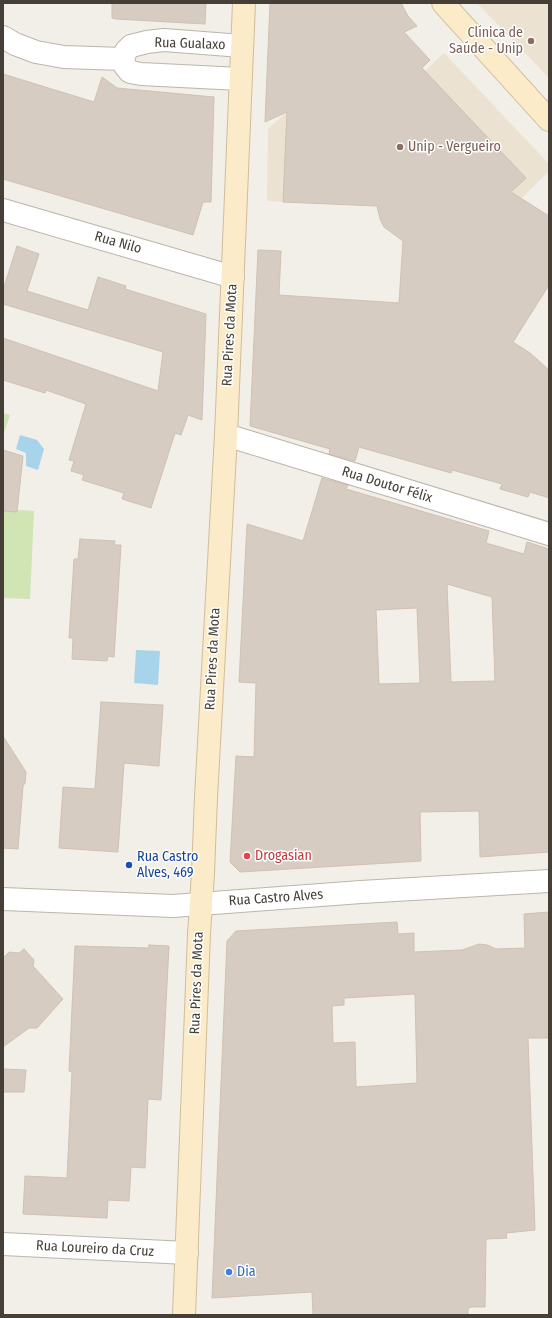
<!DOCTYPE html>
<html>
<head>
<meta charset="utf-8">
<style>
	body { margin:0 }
	#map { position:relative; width:552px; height:1318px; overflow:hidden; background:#f2eee8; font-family:"Fira Sans Condensed",sans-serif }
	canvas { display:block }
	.frame { position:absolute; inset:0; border:4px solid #453f37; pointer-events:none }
</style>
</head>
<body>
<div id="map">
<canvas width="552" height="1318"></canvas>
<div class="frame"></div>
</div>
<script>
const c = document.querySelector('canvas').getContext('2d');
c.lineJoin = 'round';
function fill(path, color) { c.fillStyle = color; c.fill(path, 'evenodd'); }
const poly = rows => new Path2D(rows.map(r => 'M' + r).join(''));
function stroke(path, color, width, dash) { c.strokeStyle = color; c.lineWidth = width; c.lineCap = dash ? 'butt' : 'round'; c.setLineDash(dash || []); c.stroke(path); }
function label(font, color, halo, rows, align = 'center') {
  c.font = font + ' "Fira Sans Condensed",sans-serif'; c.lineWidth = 3; c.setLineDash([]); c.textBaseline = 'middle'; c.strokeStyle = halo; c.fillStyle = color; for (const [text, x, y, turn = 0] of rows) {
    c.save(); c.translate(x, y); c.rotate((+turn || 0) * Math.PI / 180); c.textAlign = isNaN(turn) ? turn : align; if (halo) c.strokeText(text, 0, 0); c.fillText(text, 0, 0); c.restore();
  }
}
fill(poly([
	[477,3,549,3,549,78],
	[444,53,549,164,549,171,480,240,450,209,267,201,268,129,287,112,383,110]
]), '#ebe2d2');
fill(poly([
	[3,413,10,415,3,436],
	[3,509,34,511,30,599,3,598]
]), '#d1e4b3');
fill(poly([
	[20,435,37,440,44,449,38,470,26,466,26,453,16,449],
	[136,650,160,651,158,685,134,683]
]), '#a8d4eb');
const building = poly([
	[112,3,206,3,205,24,116,19,112,18,112,3],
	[270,3,401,3,408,16,417,26,404,32,430,60,422,68,526,178,511,192,549,216,549,285,513,342,530,353,549,370,549,498,530,492,528,497,500,489,502,484,452,470,451,473,359,447,355,461,329,454,330,449,250,426,258,250,281,251,279,295,399,303,403,241,384,227,380,219,377,206,283,202,287,112,265,122,270,3],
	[3,74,94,102,102,77,117,88,214,97,211,202,203,202,193,235,3,179,3,74],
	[17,246,39,254,27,291,88,310,98,277,126,286,125,289,206,314,202,420,188,415,181,435,175,433,151,508,122,499,124,493,82,480,84,475,71,471,74,461,69,460,86,404,46,390,45,393,3,380,3,338,158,391,163,352,3,304,3,290,17,246],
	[3,450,23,456,17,512,3,511,3,450],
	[322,478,348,485,346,489,489,531,486,543,524,554,527,542,549,549,549,852,480,857,479,811,420,812,421,861,240,872,230,862,236,756,254,757,256,683,239,682,247,524,303,541,322,478],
	[447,584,492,597,495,681,451,682,447,584],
	[417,608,420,683,379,684,376,610,417,608],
	[80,539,115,541,114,545,121,545,114,657,108,656,107,661,72,659,73,638,69,638,74,559,78,559,80,539],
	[101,702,163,705,159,766,124,763,118,852,59,848,63,787,95,789,101,702],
	[3,736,26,772,25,783,23,786,18,849,3,848,3,736],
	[549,912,549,1038,528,1038,535,1230,506,1233,507,1238,486,1239,485,1307,470,1307,470,1308,468,1308,468,1315,313,1315,312,1292,212,1298,227,941,236,931,397,922,398,934,414,933,414,952,462,950,479,944,487,945,496,949,525,948,524,914,549,912],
	[415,994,417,1083,356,1087,355,1042,333,1043,332,1006,344,1005,344,998,415,994],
	[149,945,169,946,161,1100,148,1099,145,1168,131,1167,129,1201,108,1200,107,1218,23,1214,25,1176,67,1178,72,1072,69,1071,75,946,149,948,149,945],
	[24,949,34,960,33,966,63,999,37,1028,29,1028,3,1047,3,958,9,952,19,953,24,949],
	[3,1069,26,1070,24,1092,3,1092,3,1069]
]);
fill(building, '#d6ccc1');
stroke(building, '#cec1b2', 1);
const street = poly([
	[3,37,15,44,36,52,64,57,123,59],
	[240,79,141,74,130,72,125,66,123,59,126,51,131,46,147,42,164,40,242,46],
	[3,210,233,277],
	[226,435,549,534],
	[3,899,173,906,361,892,549,881],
	[3,1244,187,1253]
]);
const secondary = poly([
	[443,3,549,120],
	[184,1315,199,934,203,873,206,797,226,435,244,3]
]);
stroke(street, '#bdb5ab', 24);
stroke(secondary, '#cfbe9a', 24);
stroke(street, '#fff', 22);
stroke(secondary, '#fbebc9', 22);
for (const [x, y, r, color] of [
	[531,41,4,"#8d6e63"],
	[400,147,4,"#8d6e63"],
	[247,856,4,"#e0444e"],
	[129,865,4,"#1a4fb4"],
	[229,1272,4,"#3f7fe0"]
]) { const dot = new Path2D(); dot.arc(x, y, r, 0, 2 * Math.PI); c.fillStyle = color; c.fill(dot); stroke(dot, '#fff', 1.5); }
label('14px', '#785e54', '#fff', [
	["Clínica de",523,33],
	["Saúde - Unip",523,49],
	["Unip - Vergueiro",408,147,"left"]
], 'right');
label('14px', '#453f37', '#fff', [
	["Rua Gualaxo",190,44,2],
	["Rua Nilo",118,243,16],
	["Rua Pires da Mota",230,335,-87],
	["Rua Doutor Félix",387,485,17],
	["Rua Pires da Mota",213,659,-87],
	["Rua Castro Alves",276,898,-4],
	["Rua Pires da Mota",197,983,-88],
	["Rua Loureiro da Cruz",95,1249,3]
]);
label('14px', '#be3a42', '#fff', [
	["Drogasian",255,856]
], 'left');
label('14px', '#164399', '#fff', [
	["Rua Castro",137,857],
	["Alves, 469",137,873]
], 'left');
label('14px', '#366cbe', '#fff', [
	["Dia",237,1272]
], 'left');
</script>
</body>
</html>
